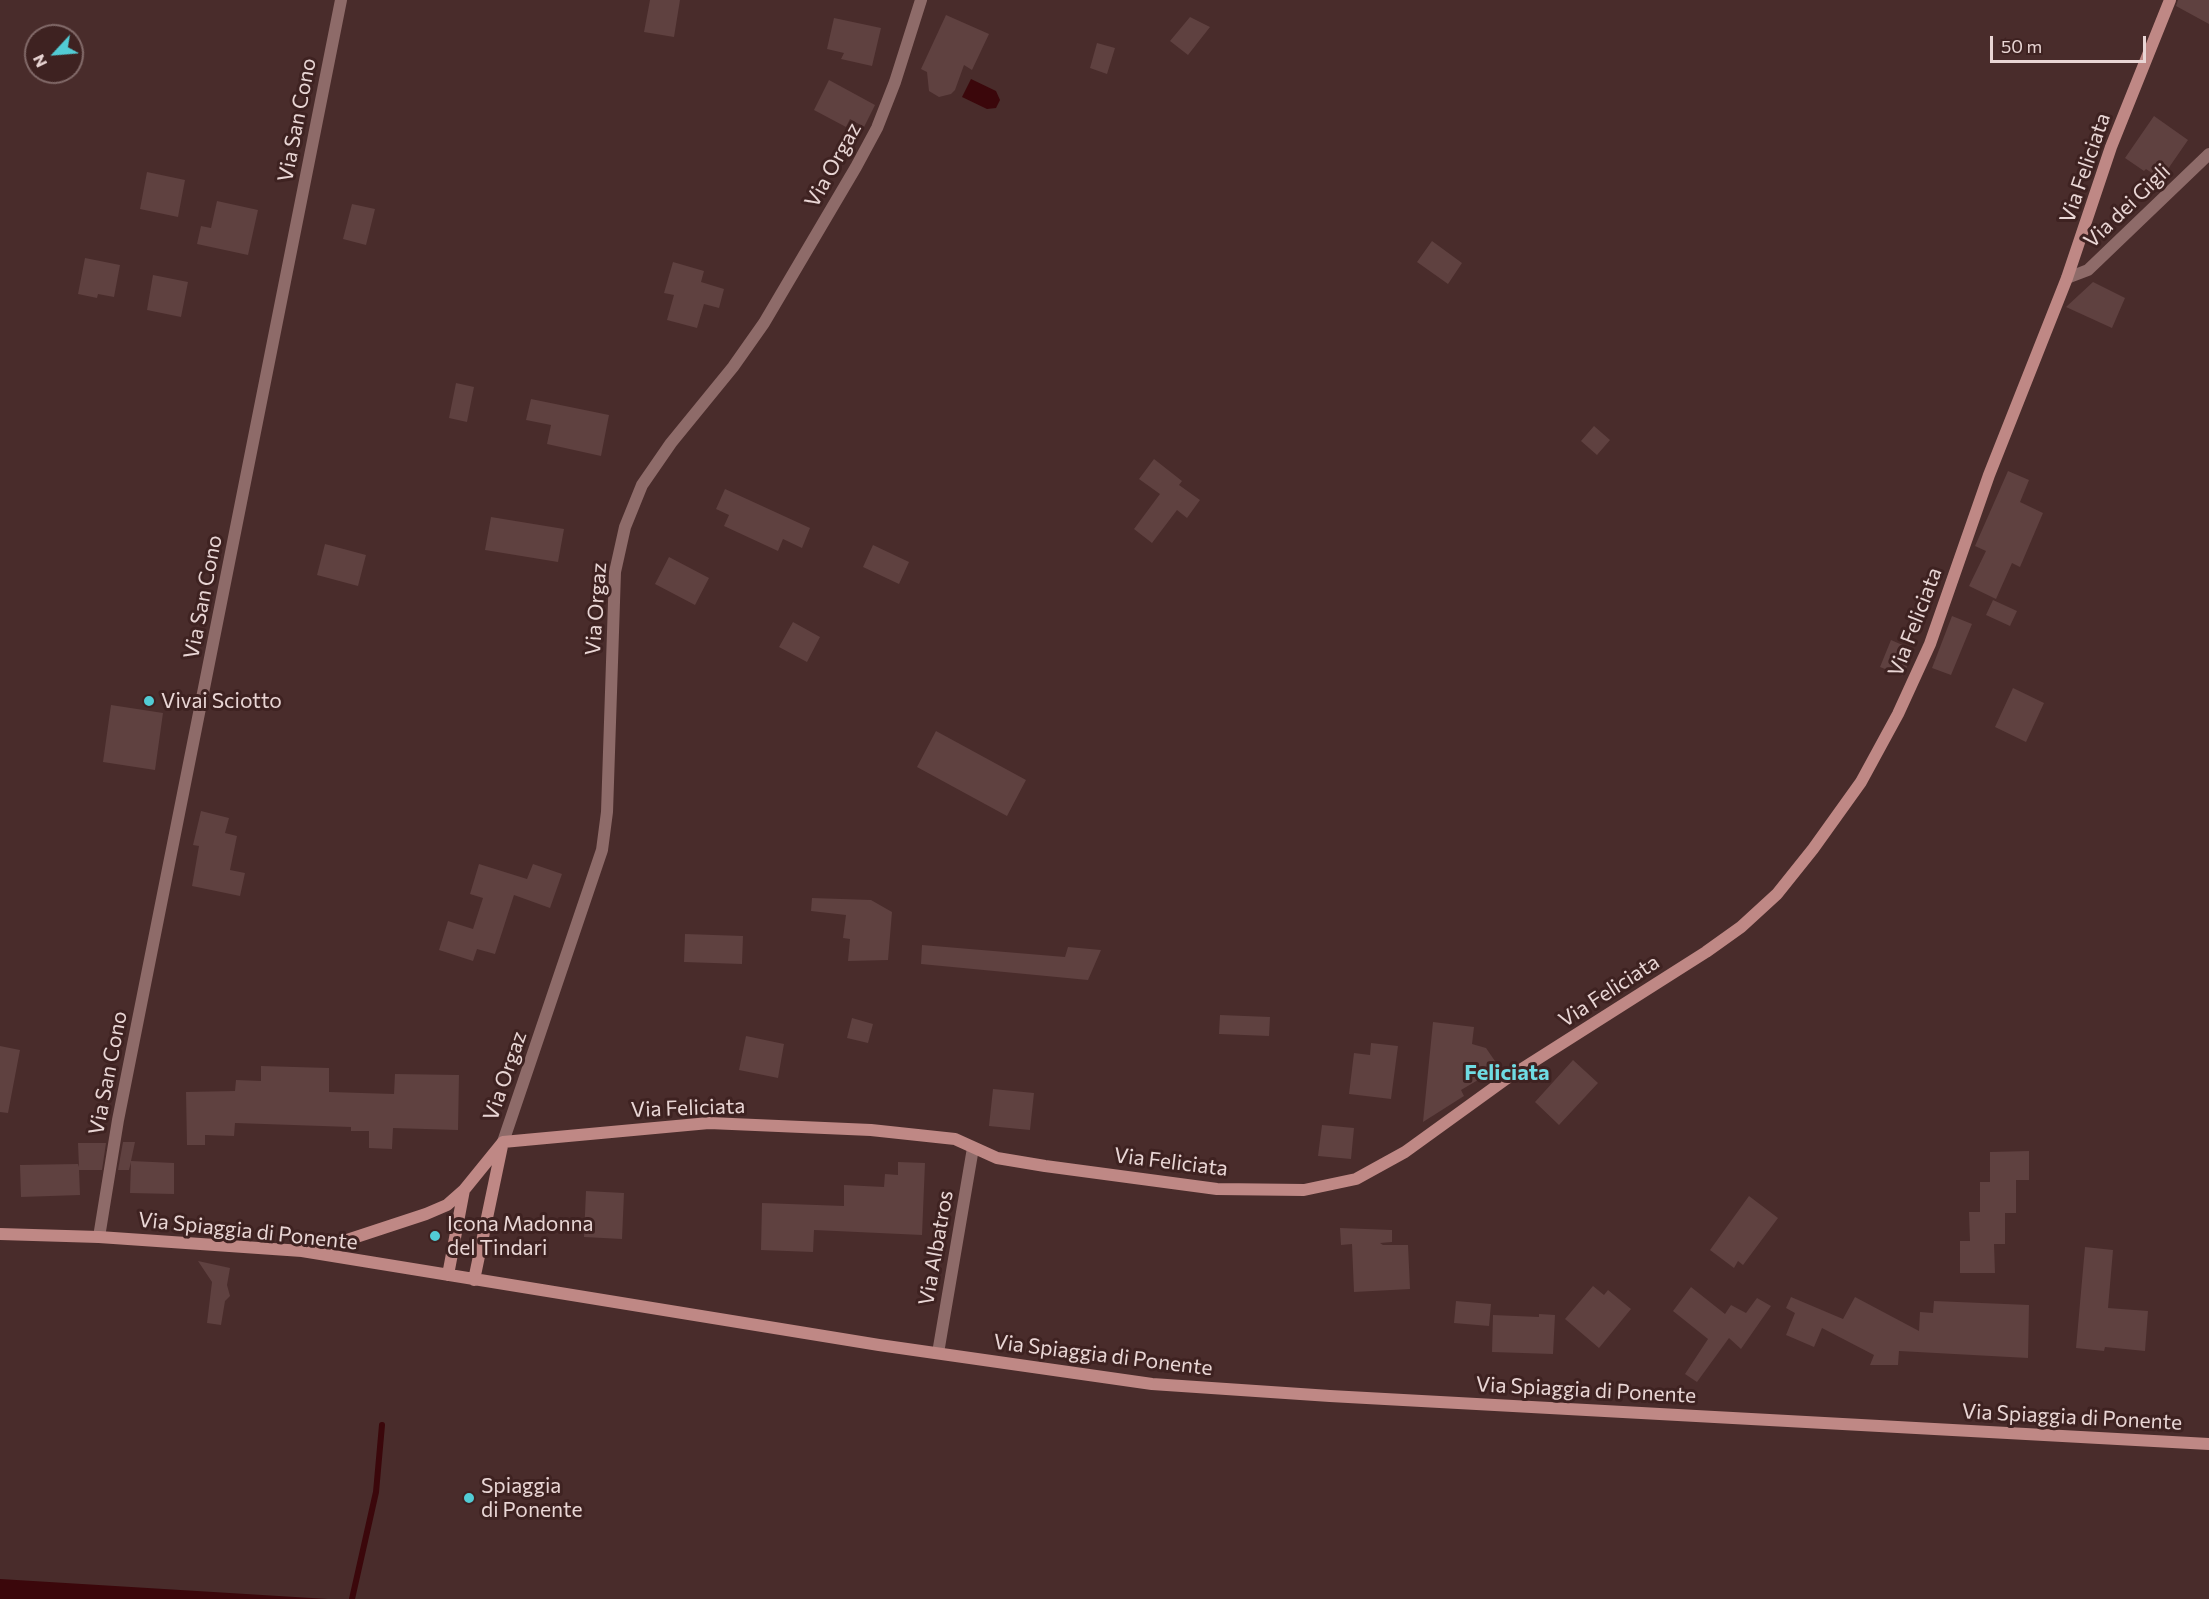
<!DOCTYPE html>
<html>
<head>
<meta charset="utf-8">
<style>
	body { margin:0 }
	#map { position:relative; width:2209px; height:1599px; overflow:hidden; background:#492c2b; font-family:Commissioner,sans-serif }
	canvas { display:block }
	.north { position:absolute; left:24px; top:24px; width:60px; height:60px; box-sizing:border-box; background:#3e2221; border:2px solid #826a69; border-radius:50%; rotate:244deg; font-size:16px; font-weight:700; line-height:24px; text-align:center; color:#e9d6d5 }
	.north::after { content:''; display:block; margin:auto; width:21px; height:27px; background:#52ccd5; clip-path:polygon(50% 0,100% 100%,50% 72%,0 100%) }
	.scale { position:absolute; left:1990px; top:36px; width:156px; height:27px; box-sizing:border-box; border:3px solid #e9d6d5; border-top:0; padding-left:8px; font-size:18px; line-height:21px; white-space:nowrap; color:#e9d6d5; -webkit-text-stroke:4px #3e2221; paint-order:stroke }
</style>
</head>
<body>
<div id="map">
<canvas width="2209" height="1599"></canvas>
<div class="north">N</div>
<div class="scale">50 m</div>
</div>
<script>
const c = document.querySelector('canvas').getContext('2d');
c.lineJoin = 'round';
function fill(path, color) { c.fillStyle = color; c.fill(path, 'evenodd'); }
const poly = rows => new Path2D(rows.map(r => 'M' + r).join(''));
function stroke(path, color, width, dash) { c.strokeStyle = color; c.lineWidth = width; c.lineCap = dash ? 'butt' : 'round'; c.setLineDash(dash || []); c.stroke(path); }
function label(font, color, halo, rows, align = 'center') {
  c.font = font + ' Commissioner,sans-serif'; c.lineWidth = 6; c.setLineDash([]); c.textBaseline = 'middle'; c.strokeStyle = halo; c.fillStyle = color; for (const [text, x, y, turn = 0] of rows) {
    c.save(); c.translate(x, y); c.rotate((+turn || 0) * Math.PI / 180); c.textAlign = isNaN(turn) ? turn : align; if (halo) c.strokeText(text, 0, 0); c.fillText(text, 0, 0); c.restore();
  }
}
fill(poly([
	[971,79,996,91,1000,100,996,108,987,109,962,97],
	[0,1579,328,1599,0,1599]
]), '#3b070b');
stroke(poly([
	[352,1599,376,1492,382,1425]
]), '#3b070b', 6);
fill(poly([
	[650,0,680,0,674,37,644,32],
	[2178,0,2209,0,2209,24,2176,6],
	[946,15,989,34,972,70,964,65,955,90,951,94,939,97,929,91,927,72,921,69],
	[1190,17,1210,27,1188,55,1170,41],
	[834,18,881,28,872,66,841,59,844,53,827,49],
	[1097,43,1115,48,1107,74,1090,68],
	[829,80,875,105,864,127,850,119,846,127,814,110],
	[2154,116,2188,140,2161,179,2146,169,2144,171,2125,158],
	[147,172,185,180,178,217,140,209],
	[217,201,258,210,248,255,197,244,201,226,211,228],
	[352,204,375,209,366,245,343,239],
	[1432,241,1462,263,1448,284,1417,262],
	[85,258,120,265,114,297,98,294,97,298,78,294],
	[673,262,704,271,701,282,724,289,719,308,704,304,697,328,667,320,674,295,664,293],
	[153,275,188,282,181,317,147,310],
	[2093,282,2125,298,2112,328,2066,307],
	[456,383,474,387,467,422,449,418],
	[531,399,609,415,601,456,547,444,551,425,526,420],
	[1594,426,1610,440,1597,455,1581,441],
	[1154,459,1182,481,1179,485,1200,500,1187,518,1177,510,1152,543,1134,529,1160,494,1139,479],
	[2008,471,2029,480,2020,502,2043,513,2020,567,2012,563,1996,599,1969,586,1986,551,1975,546],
	[725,489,810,528,802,548,783,539,778,551,724,526,729,515,716,509],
	[491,517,564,529,558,562,485,550],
	[325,544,366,555,358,586,317,575],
	[873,545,909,562,899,584,863,567],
	[669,557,709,578,695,605,655,584],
	[1993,600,2017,611,2010,626,1986,615],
	[1952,616,1972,624,1951,675,1932,668],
	[793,622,820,637,807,662,779,647],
	[1891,640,1914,650,1903,676,1880,667],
	[2013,688,2044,703,2026,742,1995,727],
	[111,705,163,713,155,770,103,762],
	[936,731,1026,780,1007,816,917,767],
	[201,811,229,818,225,833,237,836,230,870,245,873,240,896,192,886,199,846,193,845],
	[479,864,527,879,533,864,562,874,550,908,514,895,495,954,477,949,473,961,439,950,448,921,473,929,483,898,470,894],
	[812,898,871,900,892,912,888,960,848,961,850,939,843,938,846,915,811,911],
	[685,934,743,936,742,964,684,962],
	[922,945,1065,957,1068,947,1101,950,1088,980,921,964],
	[1220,1015,1270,1017,1269,1036,1219,1034],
	[852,1018,873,1024,868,1043,847,1038],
	[1433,1022,1474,1027,1472,1044,1486,1048,1497,1064,1493,1067,1495,1070,1461,1090,1464,1096,1423,1122],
	[746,1036,784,1044,778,1078,739,1070],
	[1371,1043,1398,1046,1391,1099,1349,1094,1354,1053,1370,1055],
	[0,1046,20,1050,8,1113,0,1112],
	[1573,1060,1598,1083,1559,1125,1535,1102],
	[261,1066,329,1068,329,1092,394,1094,395,1074,459,1075,458,1130,393,1128,392,1149,369,1148,369,1131,351,1131,351,1127,235,1123,234,1136,205,1135,205,1145,187,1145,186,1092,235,1091,236,1080,261,1081],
	[993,1089,1034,1093,1030,1130,989,1126],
	[1322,1125,1354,1128,1351,1159,1318,1156],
	[123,1142,135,1142,131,1161,174,1163,174,1194,130,1193,131,1162,129,1170,118,1170],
	[78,1143,106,1143,102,1170,79,1170,80,1195,21,1197,20,1165,78,1164,79,1167],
	[2029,1151,2029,1180,2016,1180,2016,1213,2005,1213,2005,1244,1994,1244,1995,1273,1960,1273,1960,1241,1970,1241,1969,1212,1980,1212,1980,1182,1990,1182,1990,1152],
	[898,1162,925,1163,922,1235,814,1230,813,1252,761,1250,762,1203,844,1206,844,1185,884,1187,885,1174,898,1175],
	[586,1191,624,1193,622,1239,584,1237],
	[1749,1196,1778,1218,1743,1265,1738,1261,1734,1268,1710,1250],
	[1340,1228,1392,1230,1392,1242,1380,1243,1383,1245,1408,1245,1410,1289,1354,1292,1352,1244,1341,1245],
	[2085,1247,2113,1250,2108,1308,2148,1311,2145,1351,2105,1347,2104,1351,2076,1348],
	[198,1261,230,1268,227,1285,230,1296,225,1301,221,1325,207,1323,212,1282],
	[1593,1286,1604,1295,1608,1290,1631,1309,1599,1348,1565,1319],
	[1691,1287,1725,1314,1731,1305,1746,1313,1757,1298,1771,1306,1741,1349,1729,1338,1697,1382,1685,1374,1708,1339,1673,1311],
	[1791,1297,1843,1319,1855,1297,1919,1331,1920,1312,1933,1313,1934,1301,2029,1305,2028,1358,1899,1351,1898,1365,1870,1365,1874,1355,1822,1328,1814,1347,1786,1335,1795,1313,1786,1308],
	[1456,1301,1491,1304,1489,1326,1454,1323],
	[1539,1314,1555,1315,1553,1354,1492,1352,1493,1315,1539,1317]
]), '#5f4140');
stroke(poly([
	[2067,278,2088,270,2209,154],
	[503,1142,602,850,607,812,615,572,625,527,642,485,671,443,733,367,764,323,856,167,877,128,895,82,921,0],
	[99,1237,118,1120,341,0],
	[938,1353,973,1148]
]), '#8e6b69', 12);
stroke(poly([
	[503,1142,709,1123,871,1130,955,1139,997,1158,1045,1166,1217,1189,1304,1190,1356,1179,1405,1152,1506,1079,1706,952,1741,927,1777,894,1813,849,1861,782,1898,714,1930,644,1989,475,2067,278,2111,147,2170,0],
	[0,1234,99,1237,302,1251,879,1345,1152,1384,1330,1396,2209,1444],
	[309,1250,347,1240,426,1214,447,1205,464,1190,503,1142],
	[448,1275,464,1190],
	[474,1280,502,1146]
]), '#bf8885', 12);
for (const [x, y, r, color] of [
	[149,701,6,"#52ccd5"],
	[435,1236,6,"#52ccd5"],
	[469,1498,6,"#52ccd5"]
]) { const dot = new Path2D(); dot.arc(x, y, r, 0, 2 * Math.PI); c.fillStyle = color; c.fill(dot); stroke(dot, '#3e2221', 2); }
label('21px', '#e9d6d5', '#3e2221', [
	["Via San Cono",297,120,-79],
	["Via Orgaz",833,165,-61],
	["Via Feliciata",2085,168,-71],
	["Via dei Gigli",2127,206,-44],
	["Via San Cono",203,597,-79],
	["Via Orgaz",596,609,-86],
	["Via Feliciata",1915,622,-69],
	["Via Feliciata",1609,991,-33],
	["Via San Cono",108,1073,-79],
	["Via Orgaz",505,1076,-71],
	["Via Feliciata",688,1108,-2],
	["Via Feliciata",1171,1162,7],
	["Via Spiaggia di Ponente",248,1231,6],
	["Via Albatros",936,1248,-80],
	["Via Spiaggia di Ponente",1103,1355,7],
	["Via Spiaggia di Ponente",1586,1390,3],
	["Via Spiaggia di Ponente",2072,1417,3]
]);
label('21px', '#e9d6d5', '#3e2221', [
	["Vivai Sciotto",161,701],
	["Icona Madonna",447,1224],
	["del Tindari",447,1248],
	["Spiaggia",481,1486],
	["di Ponente",481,1510]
], 'left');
label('bold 22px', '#6fdbe3', '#3e2221', [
	["Feliciata",1507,1073]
]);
</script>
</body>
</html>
